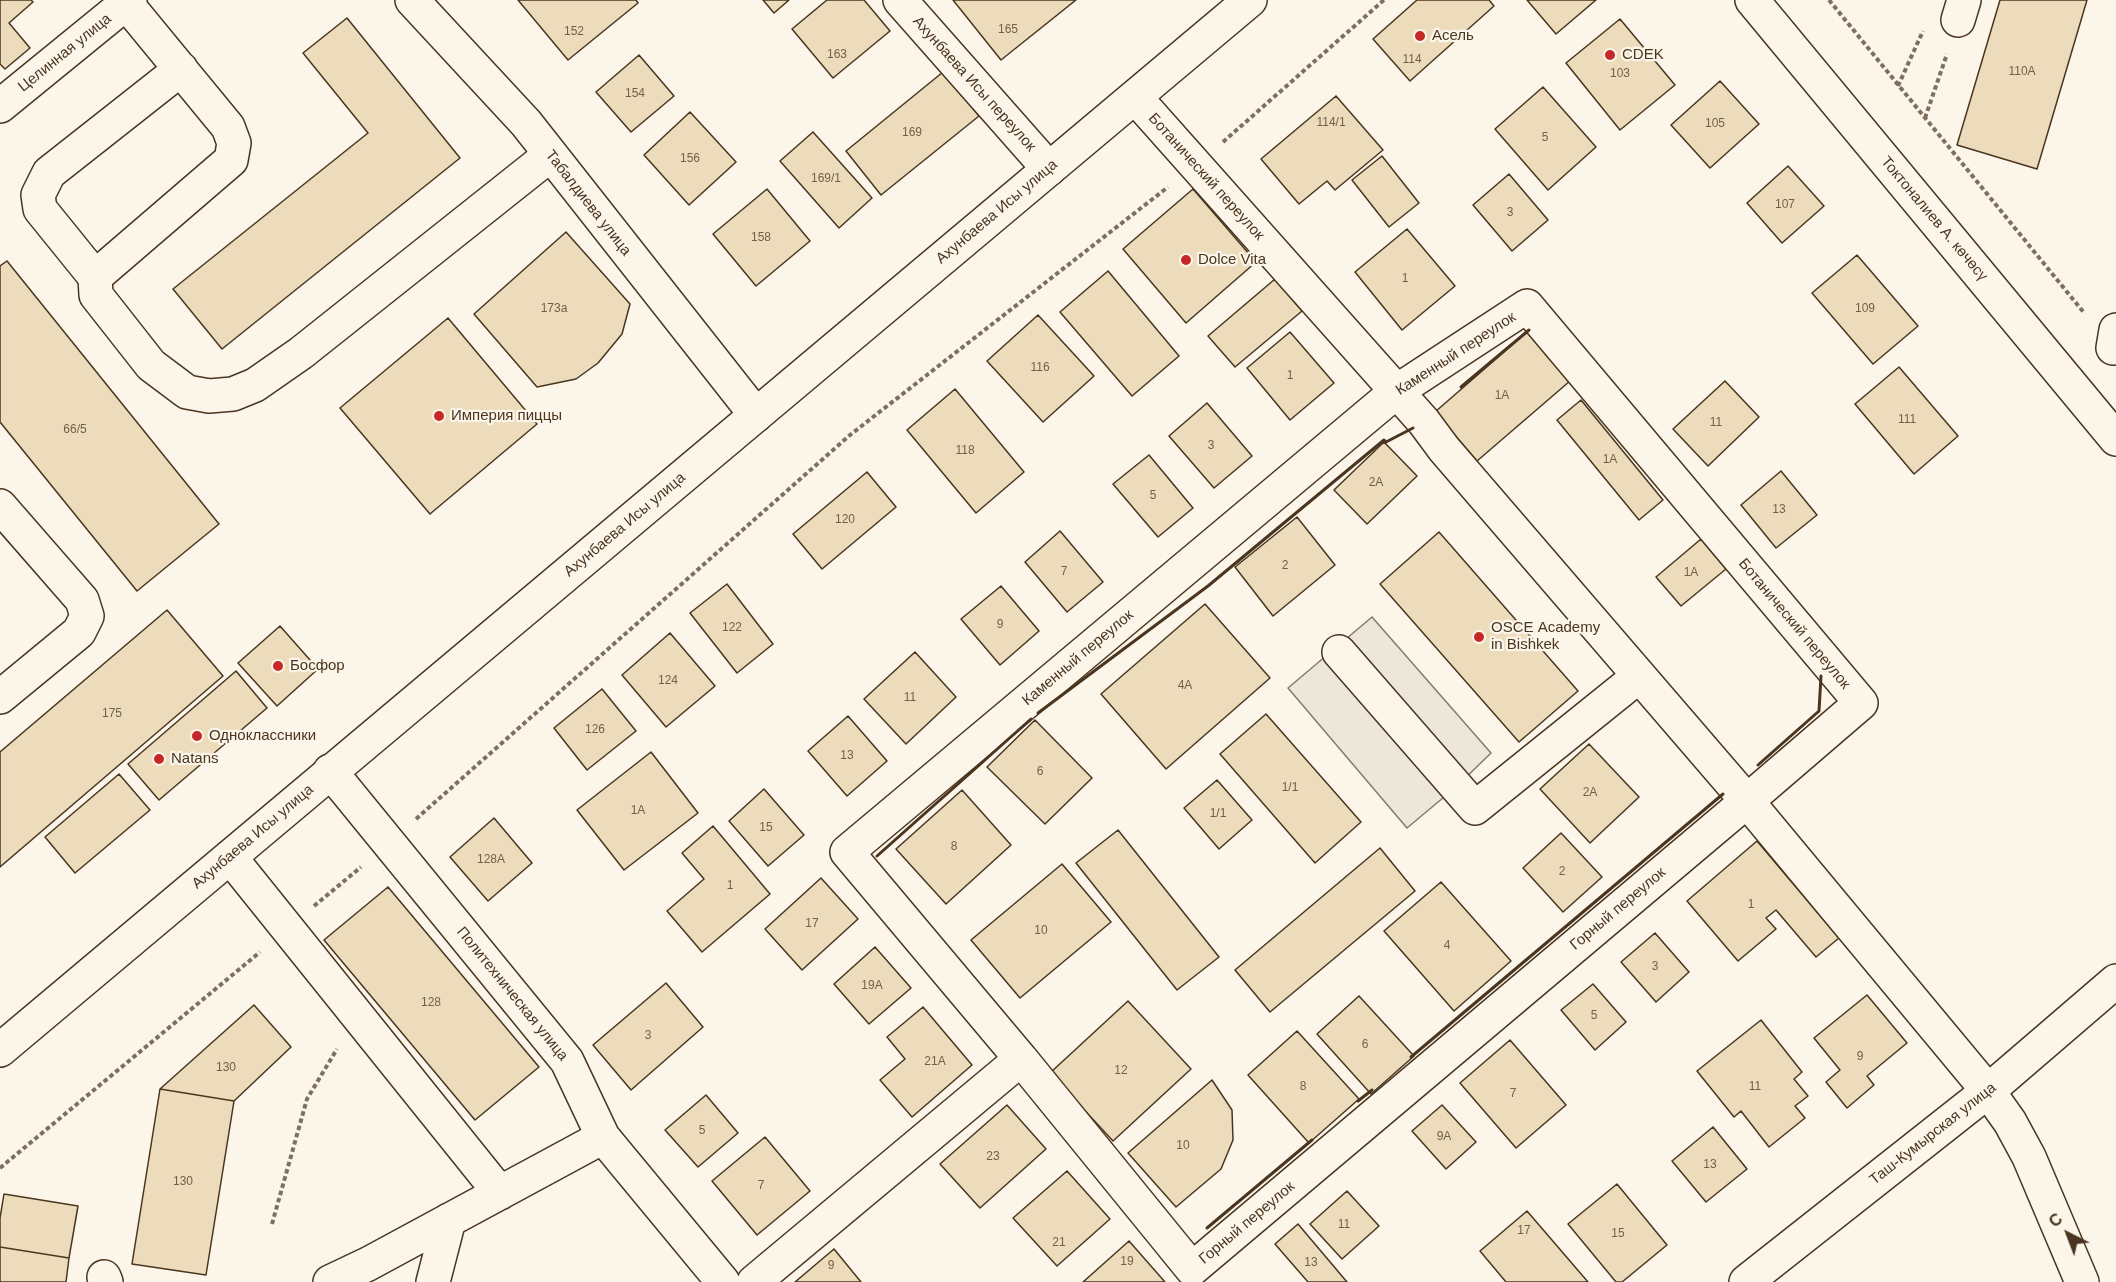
<!DOCTYPE html>
<html>
<head>
<meta charset="utf-8">
<style>
	body { margin:0 }
	#map { position:relative; width:2116px; height:1282px; overflow:hidden; background:#fbf6e9; font-family:Helvetica,sans-serif }
	canvas { display:block }
	.north { position:absolute; left:2038px; top:1204px; width:60px; height:60px; -webkit-text-stroke:4px #fbf6e9; paint-order:stroke; rotate:318deg; font-size:16px; font-weight:700; line-height:24px; text-align:center; color:#4a3520 }
	.north::after { content:''; display:block; margin:auto; width:21px; height:27px; background:#4a3520; clip-path:polygon(50% 0,100% 100%,50% 72%,0 100%) }
</style>
</head>
<body>
<div id="map">
<canvas width="2116" height="1282"></canvas>
<div class="north">С</div>
</div>
<script>
const c = document.querySelector('canvas').getContext('2d');
c.lineJoin = 'round';
function fill(path, color) { c.fillStyle = color; c.fill(path, 'evenodd'); }
const poly = rows => new Path2D(rows.map(r => 'M' + r).join(''));
function stroke(path, color, width, dash) { c.strokeStyle = color; c.lineWidth = width; c.lineCap = dash ? 'butt' : 'round'; c.setLineDash(dash || []); c.stroke(path); }
function label(font, color, halo, rows, align = 'center') {
  c.font = font + ' Helvetica,sans-serif'; c.lineWidth = 4.5; c.setLineDash([]); c.textBaseline = 'middle'; c.strokeStyle = halo; c.fillStyle = color; for (const [text, x, y, turn = 0] of rows) {
    c.save(); c.translate(x, y); c.rotate((+turn || 0) * Math.PI / 180); c.textAlign = isNaN(turn) ? turn : align; if (halo) c.strokeText(text, 0, 0); c.fillText(text, 0, 0); c.restore();
  }
}
const parking = poly([
	[1372,617,1491,753,1456,787,1407,828,1288,688,1372,617]
]);
fill(parking, '#ede7d9');
stroke(parking, '#887966', 1.5);
const building = poly([
	[0,0,31,0,33,2,9,23,30,48,5,69,0,64,0,0],
	[518,0,636,0,638,3,568,60,518,0],
	[763,0,789,0,774,13,763,0],
	[827,0,864,0,890,31,833,78,792,29,827,0],
	[953,0,1076,0,1001,60,953,0],
	[1417,0,1489,0,1494,6,1410,81,1373,39,1417,0],
	[1527,0,1596,0,1556,34,1527,0],
	[2000,0,2087,0,2037,169,1957,145,2000,0],
	[347,18,460,158,222,349,173,289,368,133,303,53,347,18],
	[1620,19,1675,85,1620,130,1566,63,1620,19],
	[639,55,674,96,631,132,596,92,639,55],
	[943,72,979,116,881,195,846,151,943,72],
	[1720,81,1759,124,1710,168,1671,125,1720,81],
	[1543,87,1596,147,1548,190,1495,129,1543,87],
	[1336,96,1383,150,1335,190,1327,181,1299,204,1261,159,1336,96],
	[690,112,736,162,689,205,644,155,690,112],
	[813,132,872,198,839,228,780,161,813,132],
	[1382,156,1419,203,1389,227,1352,180,1382,156],
	[1788,166,1824,206,1782,243,1747,203,1788,166],
	[1509,174,1548,220,1512,251,1473,205,1509,174],
	[767,189,810,241,756,286,713,234,767,189],
	[1193,189,1256,262,1186,323,1123,249,1193,189],
	[1407,229,1455,286,1402,330,1355,272,1407,229],
	[566,232,630,304,622,334,598,363,576,379,537,387,474,314,566,232],
	[1857,255,1918,326,1873,364,1812,293,1857,255],
	[7,261,219,524,137,591,0,422,0,266,7,261],
	[1108,271,1179,356,1132,396,1060,312,1108,271],
	[1275,279,1302,311,1235,367,1208,336,1275,279],
	[1038,315,1094,376,1043,422,987,361,1038,315],
	[448,318,537,424,430,514,340,408,448,318],
	[1528,331,1570,381,1477,461,1435,412,1528,331],
	[1290,332,1334,383,1290,420,1247,368,1290,332],
	[1899,367,1958,436,1914,474,1855,404,1899,367],
	[1725,381,1759,417,1708,466,1673,429,1725,381],
	[955,389,1024,472,976,513,907,430,955,389],
	[1581,400,1663,500,1639,520,1557,420,1581,400],
	[1207,403,1252,456,1214,488,1169,436,1207,403],
	[1384,442,1417,476,1367,524,1334,490,1384,442],
	[1149,455,1193,508,1158,537,1113,484,1149,455],
	[1781,471,1817,515,1776,548,1741,505,1781,471],
	[867,472,896,507,822,569,793,534,867,472],
	[1297,517,1335,565,1273,616,1235,567,1297,517],
	[1060,531,1103,582,1067,612,1025,562,1060,531],
	[1439,532,1578,691,1519,742,1380,584,1439,532],
	[1701,539,1726,569,1681,606,1656,577,1701,539],
	[727,584,773,644,737,673,690,613,727,584],
	[1001,586,1039,631,1000,665,961,619,1001,586],
	[1205,604,1270,678,1166,769,1101,694,1205,604],
	[167,610,223,676,0,867,0,752,167,610],
	[280,626,318,669,277,706,238,663,280,626],
	[670,633,715,686,666,727,622,675,670,633],
	[915,652,956,697,906,744,864,699,915,652],
	[236,671,267,708,159,800,128,764,236,671],
	[602,689,636,731,587,770,554,728,602,689],
	[1266,714,1361,822,1315,863,1220,754,1266,714],
	[848,716,887,761,847,796,808,751,848,716],
	[1035,720,1092,778,1045,824,987,767,1035,720],
	[1589,744,1639,797,1590,843,1540,789,1589,744],
	[651,752,698,813,624,870,577,810,651,752],
	[119,774,150,810,75,873,45,837,119,774],
	[1217,780,1252,820,1219,849,1184,808,1217,780],
	[764,789,804,835,768,866,729,821,764,789],
	[962,790,1011,845,946,904,896,849,962,790],
	[494,818,532,863,488,901,450,857,494,818],
	[713,826,770,894,702,952,667,911,704,879,682,853,713,826],
	[1118,830,1219,957,1177,990,1076,863,1118,830],
	[1561,833,1602,877,1563,912,1523,868,1561,833],
	[1757,841,1839,938,1816,957,1776,910,1766,918,1776,929,1738,961,1687,901,1757,841],
	[1380,848,1415,891,1270,1012,1235,970,1380,848],
	[1062,864,1111,922,1020,998,971,940,1062,864],
	[821,878,858,919,802,970,765,929,821,878],
	[1441,882,1511,961,1454,1011,1384,931,1441,882],
	[388,887,539,1067,475,1120,324,940,388,887],
	[1655,933,1689,972,1656,1002,1621,962,1655,933],
	[875,947,911,988,869,1024,834,984,875,947],
	[666,983,703,1027,631,1090,593,1045,666,983],
	[1593,984,1626,1022,1595,1050,1561,1010,1593,984],
	[1867,995,1907,1043,1867,1076,1874,1085,1847,1108,1826,1082,1840,1070,1814,1038,1867,995],
	[1359,996,1414,1056,1371,1094,1317,1034,1359,996],
	[1128,1001,1191,1069,1113,1141,1050,1073,1128,1001],
	[254,1005,291,1047,234,1101,160,1089,254,1005],
	[923,1007,972,1065,912,1117,880,1080,905,1059,887,1037,923,1007],
	[1761,1020,1802,1072,1794,1079,1808,1096,1795,1106,1805,1118,1769,1147,1741,1111,1734,1117,1697,1071,1761,1020],
	[1297,1031,1359,1099,1309,1143,1248,1075,1297,1031],
	[1510,1040,1566,1105,1516,1148,1460,1083,1510,1040],
	[1212,1080,1232,1110,1233,1140,1221,1169,1176,1207,1128,1153,1212,1080],
	[160,1089,234,1101,206,1275,132,1264,160,1089],
	[706,1095,738,1133,698,1167,665,1130,706,1095],
	[1007,1105,1046,1149,980,1208,940,1164,1007,1105],
	[1442,1105,1476,1142,1446,1169,1412,1131,1442,1105],
	[1713,1127,1747,1169,1706,1202,1672,1161,1713,1127],
	[765,1137,810,1191,757,1235,712,1181,765,1137],
	[1067,1171,1110,1219,1057,1266,1013,1218,1067,1171],
	[1617,1184,1667,1245,1622,1282,1616,1282,1568,1224,1617,1184],
	[1347,1191,1379,1226,1342,1259,1310,1224,1347,1191],
	[4,1194,78,1206,69,1258,0,1247,0,1218,4,1194],
	[1527,1211,1588,1282,1506,1282,1480,1251,1527,1211],
	[1298,1224,1347,1282,1308,1282,1275,1244,1298,1224],
	[1129,1241,1165,1282,1083,1282,1129,1241],
	[0,1247,69,1258,66,1282,0,1282,0,1247],
	[834,1249,861,1282,795,1282,834,1249]
]);
fill(building, '#ecdcbc');
stroke(building, '#4a3520', 1.5);
const minor = poly([
	[412,0,526,123,756,415],
	[900,0,1049,169],
	[126,3,228,127,234,143,231,160,95,277,96,295,151,365,187,392,209,396,233,394,255,385,301,353,550,155],
	[1958,20,1964,0],
	[0,106,130,0],
	[95,277,40,209,38,195,49,173,181,69],
	[2113,348,2116,330],
	[0,506,82,600,87,616,79,632,0,697],
	[1339,652,1475,808,1639,676],
	[330,771,567,1061,603,1137,723,1282],
	[230,857,500,1193],
	[1021,1059,847,852,1397,391,1527,306,1861,703,1747,801,1988,1091,2010,1122,2029,1157,2082,1282],
	[104,1277,106,1282],
	[330,1282,368,1264,603,1137],
	[433,1282,449,1220],
	[754,1282,1021,1059,1192,1269,1747,801,1444,449,1424,422,1135,97],
	[1746,1282,1988,1091,2116,981]
]);
const major = poly([
	[1752,0,2116,439],
	[0,1050,1250,0]
]);
stroke(minor, '#4a3520', 36);
stroke(major, '#4a3520', 36);
stroke(poly([
	[1829,0,2085,314],
	[1898,86,1923,31],
	[1925,118,1947,54],
	[1223,142,1384,0],
	[416,819,850,435,1168,187],
	[314,906,361,867],
	[0,1168,260,952],
	[272,1224,307,1099,337,1049]
]), '#7f6f5c', 4, [4.5, 3]);
stroke(minor, '#fbf6e9', 33);
stroke(major, '#fbf6e9', 33);
stroke(poly([
	[1461,387,1529,330],
	[1038,713,1208,586,1384,440,1386,442,1413,428],
	[1758,765,1819,711,1821,676],
	[877,856,1031,719],
	[1411,1057,1723,794],
	[1358,1101,1372,1090],
	[1207,1228,1312,1140]
]), '#4a3520', 3);
for (const [x, y, r, color] of [
	[1420,36,6,"#c62828"],
	[1610,55,6,"#c62828"],
	[1186,260,6,"#c62828"],
	[439,416,6,"#c62828"],
	[1479,637,6,"#c62828"],
	[278,666,6,"#c62828"],
	[197,736,6,"#c62828"],
	[159,759,6,"#c62828"]
]) { const dot = new Path2D(); dot.arc(x, y, r, 0, 2 * Math.PI); c.fillStyle = color; c.fill(dot); stroke(dot, '#fbf6e9', 2); }
label('12px', '#725f47', null, [
	["165",1008,30],
	["152",574,32],
	["163",837,55],
	["114",1412,60],
	["110А",2022,72],
	["103",1620,74],
	["154",635,94],
	["114/1",1331,123],
	["105",1715,124],
	["169",912,133],
	["5",1545,138],
	["156",690,159],
	["169/1",826,179],
	["107",1785,205],
	["3",1510,213],
	["158",761,238],
	["1",1405,279],
	["173а",554,309],
	["109",1865,309],
	["116",1040,368],
	["1",1290,376],
	["1А",1502,396],
	["111",1907,420],
	["11",1716,423],
	["66/5",75,430],
	["3",1211,446],
	["118",965,451],
	["1А",1610,460],
	["2А",1376,483],
	["5",1153,496],
	["13",1779,510],
	["120",845,520],
	["2",1285,566],
	["7",1064,572],
	["1А",1691,573],
	["9",1000,625],
	["122",732,628],
	["124",668,681],
	["4А",1185,686],
	["11",910,698],
	["175",112,714],
	["126",595,730],
	["13",847,756],
	["6",1040,772],
	["1/1",1290,788],
	["2А",1590,793],
	["1А",638,811],
	["1/1",1218,814],
	["15",766,828],
	["8",954,847],
	["128А",491,860],
	["2",1562,872],
	["1",730,886],
	["1",1751,905],
	["17",812,924],
	["10",1041,931],
	["4",1447,946],
	["3",1655,967],
	["19А",872,986],
	["128",431,1003],
	["5",1594,1016],
	["3",648,1036],
	["6",1365,1045],
	["9",1860,1057],
	["21А",935,1062],
	["130",226,1068],
	["12",1121,1071],
	["8",1303,1087],
	["11",1755,1087],
	["7",1513,1094],
	["5",702,1131],
	["9А",1444,1137],
	["10",1183,1146],
	["23",993,1157],
	["13",1710,1165],
	["130",183,1182],
	["7",761,1186],
	["11",1344,1225],
	["17",1524,1231],
	["15",1618,1234],
	["21",1059,1243],
	["19",1127,1262],
	["13",1311,1263],
	["9",831,1266]
]);
label('15px', '#4a3520', '#fbf6e9', [
	["Асель",1432,36],
	["CDEK",1622,55],
	["Dolce Vita",1198,260],
	["Империя пиццы",451,416],
	["OSCE Academy",1491,628],
	["in Bishkek",1491,645],
	["Босфор",290,666],
	["Одноклассники",209,736],
	["Natans",171,759]
], 'left');
label('15px', '#4a3520', '#fbf6e9', [
	["Целинная улица",65,53,-39],
	["Ахунбаева Исы переулок",974,84,48],
	["Ботанический переулок",1206,177,48],
	["Табалдиева улица",588,203,52],
	["Ахунбаева Исы улица",997,212,-40],
	["Токтоналиев А. көчөсү",1934,219,50],
	["Каменный переулок",1456,354,-33],
	["Ахунбаева Исы улица",625,525,-40],
	["Ботанический переулок",1794,624,50],
	["Каменный переулок",1078,658,-40],
	["Ахунбаева Исы улица",253,837,-40],
	["Горный переулок",1618,909,-40],
	["Политехническая улица",512,994,51],
	["Таш-Кумырская улица",1933,1134,-38],
	["Горный переулок",1247,1223,-40]
]);
</script>
</body>
</html>
